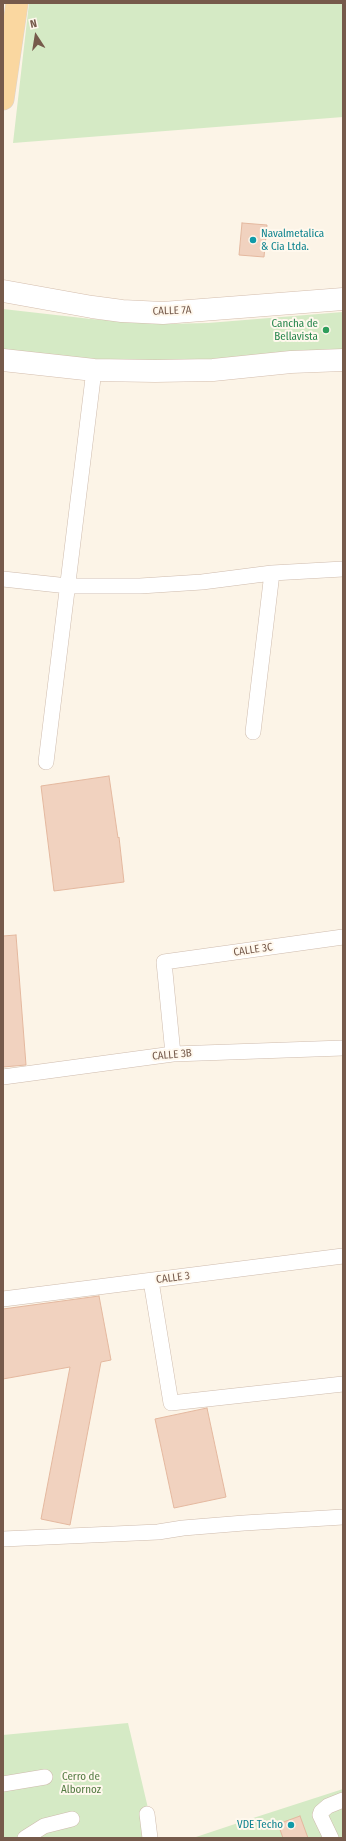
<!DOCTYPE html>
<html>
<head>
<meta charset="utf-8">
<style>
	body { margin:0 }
	#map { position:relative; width:346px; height:1841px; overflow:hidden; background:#fcf4e7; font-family:"Fira Sans Condensed",sans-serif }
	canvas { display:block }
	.frame { position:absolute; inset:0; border:4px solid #765a4b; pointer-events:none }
	.north { position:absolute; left:16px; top:16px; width:40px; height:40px; -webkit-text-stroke:3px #fff8ed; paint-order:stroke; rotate:348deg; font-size:11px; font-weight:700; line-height:16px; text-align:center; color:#765a4b }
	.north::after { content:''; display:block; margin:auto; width:14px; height:18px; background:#765a4b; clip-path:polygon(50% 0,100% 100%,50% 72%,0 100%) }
</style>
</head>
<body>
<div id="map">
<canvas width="346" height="1841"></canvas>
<div class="frame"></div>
<div class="north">N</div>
</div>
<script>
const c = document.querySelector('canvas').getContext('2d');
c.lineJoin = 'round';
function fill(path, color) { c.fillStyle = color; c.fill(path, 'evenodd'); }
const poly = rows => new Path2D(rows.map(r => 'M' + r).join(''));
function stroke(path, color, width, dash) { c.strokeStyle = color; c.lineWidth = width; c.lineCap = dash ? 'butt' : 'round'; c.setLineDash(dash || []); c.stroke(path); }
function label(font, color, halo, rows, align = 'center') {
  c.font = font + ' "Fira Sans Condensed",sans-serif'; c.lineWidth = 4; c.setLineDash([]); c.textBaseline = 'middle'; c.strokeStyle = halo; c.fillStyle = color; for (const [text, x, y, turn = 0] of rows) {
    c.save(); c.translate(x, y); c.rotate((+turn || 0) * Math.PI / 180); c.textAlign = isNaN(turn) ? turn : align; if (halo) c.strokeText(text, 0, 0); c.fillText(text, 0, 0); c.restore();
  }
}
fill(poly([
	[29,3,343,3,343,117,13,143],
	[3,309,91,319,164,324,208,323,343,312,343,354,94,364,3,355],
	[128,1723,155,1838,3,1838,3,1735],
	[343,1789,343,1838,193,1838,247,1820]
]), '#d5eac5');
const building = poly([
	[242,223,267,225,264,257,239,255,242,223],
	[109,776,118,838,119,837,124,882,54,891,41,786,109,776],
	[16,935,26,1065,3,1067,3,936,16,935],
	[99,1296,111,1360,101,1362,70,1525,41,1519,70,1367,3,1379,3,1309,99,1296],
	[207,1408,226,1497,174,1508,155,1419,207,1408],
	[300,1816,308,1838,283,1838,278,1824,300,1816]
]);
fill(building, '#f1d2bf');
stroke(building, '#e4b89f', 1);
const street = poly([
	[3,579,68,586,140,586,202,582,272,573,343,569],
	[253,732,272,573],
	[46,762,94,370],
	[173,1054,164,962,343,937],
	[3,1077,173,1054,343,1048],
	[151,1281,171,1403,343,1384],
	[3,1299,343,1256],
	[3,1539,158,1532,183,1528,244,1523,343,1517],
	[3,1784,45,1777],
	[147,1814,150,1838],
	[25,1838,44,1826,72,1819],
	[331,1838,320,1815,321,1812,328,1806,343,1800]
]);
const secondary = poly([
	[3,291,92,307,122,311,163,313,343,299],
	[3,360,94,370,155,371,213,370,291,362,343,360]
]);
const primary = poly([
	[3,99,17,3]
]);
stroke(street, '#cebbad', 16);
stroke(secondary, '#d3bdad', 23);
stroke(primary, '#dbd4d0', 23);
stroke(street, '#fff', 15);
stroke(secondary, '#fff', 22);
stroke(primary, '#fad7a0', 22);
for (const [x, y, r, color] of [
	[253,240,4,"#0f9aa8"],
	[326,330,4,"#2e9e5b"],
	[291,1825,4,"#0f9aa8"]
]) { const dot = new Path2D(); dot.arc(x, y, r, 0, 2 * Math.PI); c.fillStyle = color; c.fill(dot); stroke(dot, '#fff8ed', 1.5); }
label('11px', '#0d838f', '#fff8ed', [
	["Navalmetalica",261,234],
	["& Cia Ltda.",261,247],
	["VDE Techo",283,1825,"right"]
], 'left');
label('11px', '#765a4b', '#fff8ed', [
	["CALLE 7A",172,311,-2],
	["CALLE 3C",253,950,-8],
	["CALLE 3B",172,1055,-5],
	["CALLE 3",173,1278,-7]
]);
label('11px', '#27864d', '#fff8ed', [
	["Cancha de",318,324],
	["Bellavista",318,337]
], 'right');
label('11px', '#547b43', '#fff8ed', [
	["Cerro de",81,1777],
	["Albornoz",81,1790]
]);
</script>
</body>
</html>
